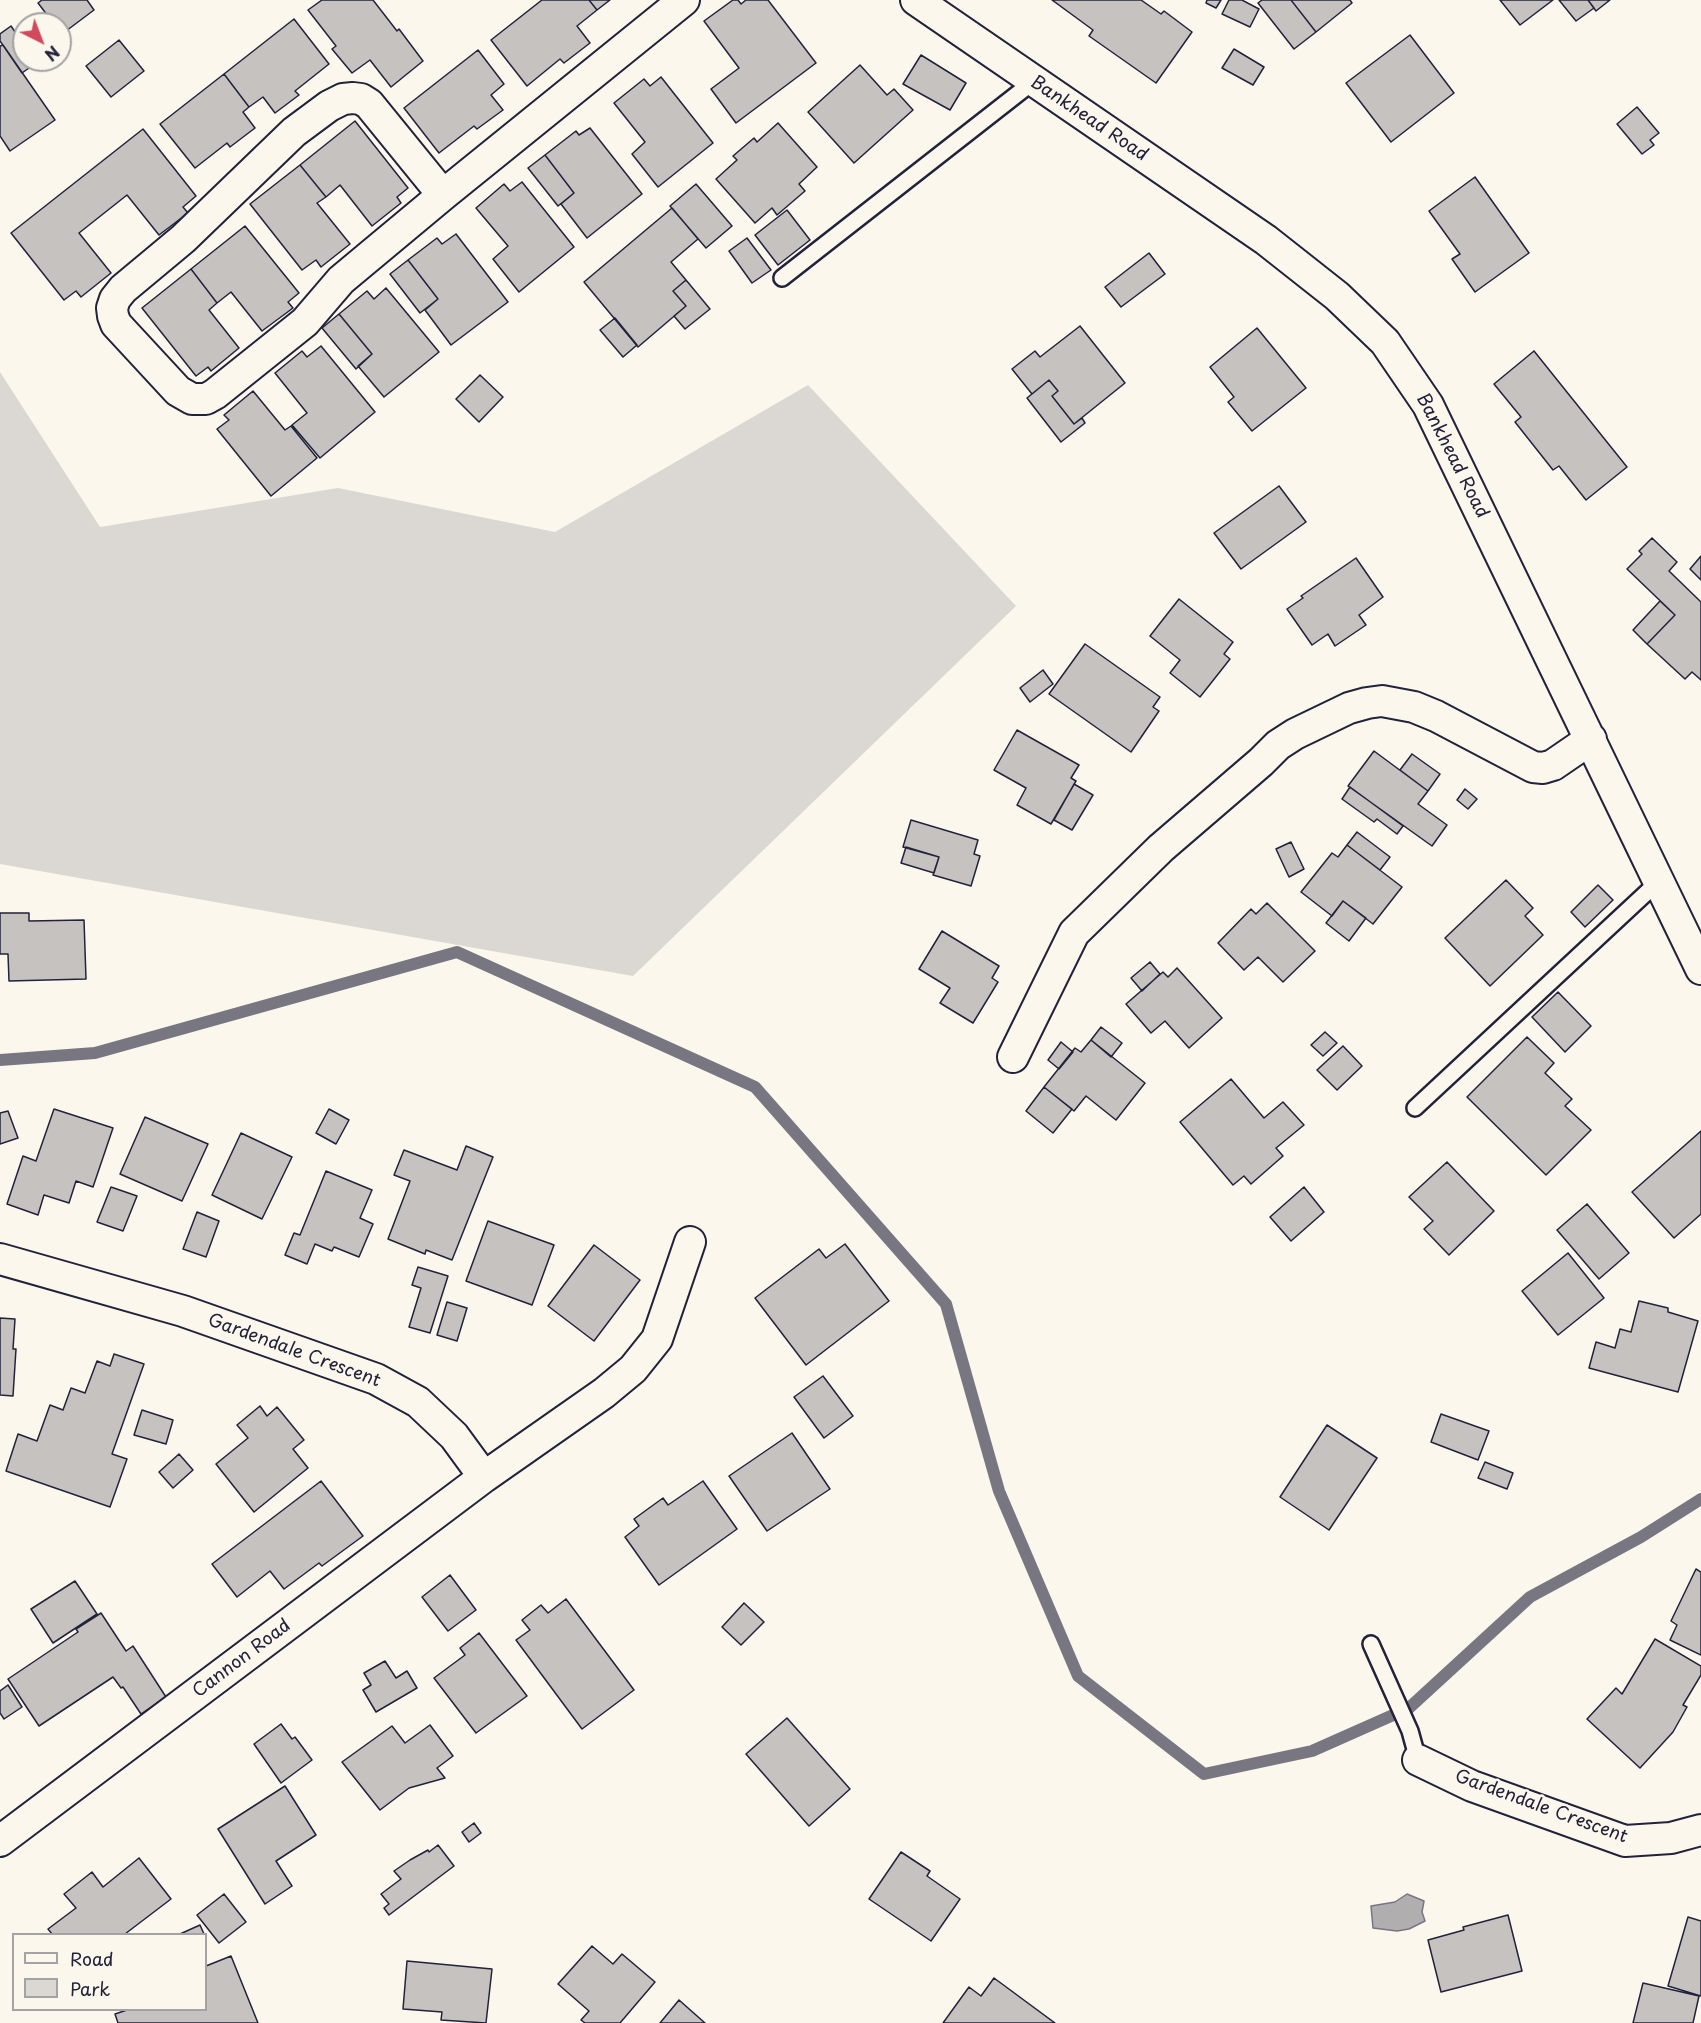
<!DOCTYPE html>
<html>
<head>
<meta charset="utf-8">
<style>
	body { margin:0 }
	#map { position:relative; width:1701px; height:2023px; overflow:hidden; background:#fbf7ec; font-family:"Playpen Sans",sans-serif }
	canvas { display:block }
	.legend { position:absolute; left:12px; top:1933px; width:195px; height:78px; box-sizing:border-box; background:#fbf7ec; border:2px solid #a4a2a5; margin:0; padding:8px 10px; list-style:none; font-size:18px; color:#22223b }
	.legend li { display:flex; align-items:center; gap:12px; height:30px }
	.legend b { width:30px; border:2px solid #a4a2a5 }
	.north { position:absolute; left:12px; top:12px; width:60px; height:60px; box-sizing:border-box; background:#fbf7ec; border:2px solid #a4a2a5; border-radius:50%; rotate:138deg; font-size:16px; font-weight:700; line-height:24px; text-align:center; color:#22223b }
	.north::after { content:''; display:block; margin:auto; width:21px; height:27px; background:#d1495b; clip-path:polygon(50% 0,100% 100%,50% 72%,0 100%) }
</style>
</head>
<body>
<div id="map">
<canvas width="1701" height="2023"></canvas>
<ul class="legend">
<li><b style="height:8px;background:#fbf7ec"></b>Road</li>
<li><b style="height:16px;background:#dbd8d3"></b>Park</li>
</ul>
<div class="north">N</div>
</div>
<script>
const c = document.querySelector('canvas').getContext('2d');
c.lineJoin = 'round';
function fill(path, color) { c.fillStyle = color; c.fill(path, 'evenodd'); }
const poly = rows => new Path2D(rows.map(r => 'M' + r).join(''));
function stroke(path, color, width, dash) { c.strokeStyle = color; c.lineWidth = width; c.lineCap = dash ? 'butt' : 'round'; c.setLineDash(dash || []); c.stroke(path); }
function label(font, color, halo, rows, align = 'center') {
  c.font = font + ' "Playpen Sans",sans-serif'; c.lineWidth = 5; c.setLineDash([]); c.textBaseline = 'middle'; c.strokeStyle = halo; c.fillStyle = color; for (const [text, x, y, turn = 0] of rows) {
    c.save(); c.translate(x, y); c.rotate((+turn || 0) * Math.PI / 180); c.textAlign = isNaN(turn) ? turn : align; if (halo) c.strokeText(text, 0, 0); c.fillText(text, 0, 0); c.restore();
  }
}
fill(poly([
	[0,372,100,527,338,488,555,532,808,385,1016,606,633,976,0,864]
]), '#dbd8d3');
const water = poly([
	[1407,1894,1424,1901,1422,1912,1425,1921,1409,1929,1397,1931,1373,1928,1371,1906,1395,1902,1407,1894]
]);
fill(water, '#b1aeb0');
stroke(water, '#787681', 1.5);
stroke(poly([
	[0,1060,95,1053,457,952,755,1087,946,1304,999,1491,1078,1676,1204,1774,1312,1751,1409,1708,1530,1597,1641,1537,1701,1499]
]), '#787681', 12);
const building = poly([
	[42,0,87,0,94,10,62,34,60,24,54,24,38,3,42,0],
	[322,0,373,0,397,31,399,29,423,61,391,87,370,60,352,73,332,49,336,46,308,10,322,0],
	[542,0,589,0,597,10,577,26,590,43,564,63,560,59,527,86,491,40,542,0],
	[589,0,610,0,597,10,589,0],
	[733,0,738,0,741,4,746,0,768,0,816,63,736,123,711,89,739,68,704,21,733,0],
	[1052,0,1141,0,1161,14,1164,11,1192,32,1156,83,1089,36,1093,30,1052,0],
	[1207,0,1221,0,1216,8,1206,3,1207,0],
	[1229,0,1242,0,1259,9,1250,27,1222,14,1229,0],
	[1262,0,1291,0,1316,32,1294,49,1258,3,1262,0],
	[1291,0,1350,0,1352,3,1316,32,1291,0],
	[1500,0,1553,0,1520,25,1500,0],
	[1559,0,1588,0,1594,8,1576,21,1559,0],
	[1588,0,1610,0,1596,11,1588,0],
	[294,19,329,64,295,91,299,95,275,113,263,97,249,107,224,74,294,19],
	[11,26,24,45,24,60,34,60,36,63,22,73,0,41,0,34,11,26],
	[1410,35,1454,93,1391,142,1346,83,1410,35],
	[119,40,144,71,111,97,86,66,119,40],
	[3,45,55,120,10,151,0,136,0,46,3,45],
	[1234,49,1264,67,1253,85,1222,68,1234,49],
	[478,50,504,84,491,95,503,110,477,129,474,126,439,153,404,108,478,50],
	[921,55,966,83,950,110,903,84,921,55],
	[860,65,887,95,894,89,913,110,854,163,808,112,860,65],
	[224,74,249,107,243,112,255,128,230,147,227,143,195,168,160,124,224,74],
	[661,77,713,143,658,187,632,154,645,142,614,103,644,79,650,86,661,77],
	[1637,107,1659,133,1650,140,1654,145,1642,154,1617,124,1637,107],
	[355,121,408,188,397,197,401,203,372,226,340,185,326,197,300,165,355,121],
	[778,123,817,167,799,184,805,191,777,215,772,208,755,223,716,179,737,160,733,156,754,138,757,142,778,123],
	[590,128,642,194,587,238,561,204,574,193,545,155,576,131,579,135,590,128],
	[143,129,196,196,183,207,188,213,159,235,127,195,79,233,111,273,81,297,76,291,64,300,11,233,143,129],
	[545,155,574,193,558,206,528,168,545,155],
	[300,165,326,197,317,203,350,244,321,267,316,260,302,270,250,204,300,165],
	[1475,177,1529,253,1475,292,1452,259,1460,254,1429,211,1475,177],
	[522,182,574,247,519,292,493,259,508,246,476,208,504,184,510,191,522,182],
	[696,184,732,226,706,248,670,206,696,184],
	[672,208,698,239,671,262,686,280,673,291,686,306,638,347,584,282,672,208],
	[787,210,810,240,778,265,755,235,787,210],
	[245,226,299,293,288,302,293,308,262,331,231,292,217,303,191,269,245,226],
	[456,234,508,302,451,345,425,310,438,299,408,260,437,238,442,244,456,234],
	[747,238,771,270,752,283,729,251,747,238],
	[1149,253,1165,274,1121,307,1105,287,1149,253],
	[408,260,438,299,420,313,390,274,408,260],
	[191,269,217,303,209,310,239,348,211,371,208,367,196,376,142,308,191,269],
	[686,280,710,309,685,329,674,316,686,306,673,291,686,280],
	[386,288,439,352,384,397,358,366,372,354,339,314,367,291,374,299,386,288],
	[339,314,372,354,356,369,322,328,339,314],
	[615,318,637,345,623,357,600,330,615,318],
	[1080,326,1125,383,1074,424,1052,396,1058,391,1049,380,1032,394,1012,369,1035,351,1040,357,1080,326],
	[1257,328,1306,388,1252,431,1228,402,1234,397,1210,367,1257,328],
	[321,346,375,412,320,458,292,425,307,413,275,373,302,351,307,357,321,346],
	[1534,351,1627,467,1586,500,1559,466,1553,470,1515,422,1521,417,1494,384,1534,351],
	[480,375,503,397,479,422,456,399,480,375],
	[1049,380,1058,391,1052,396,1074,424,1082,418,1085,423,1061,442,1027,398,1049,380],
	[253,391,285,430,291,426,317,458,271,496,217,429,229,420,224,415,253,391],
	[1279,486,1306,522,1241,569,1214,533,1279,486],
	[1652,538,1677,562,1669,571,1701,602,1701,680,1692,672,1685,679,1647,644,1675,615,1627,569,1642,554,1639,551,1652,538],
	[1701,556,1701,580,1690,569,1701,556],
	[1356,558,1383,597,1359,615,1366,625,1335,646,1328,634,1312,645,1287,609,1303,598,1301,596,1356,558],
	[1179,599,1233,642,1224,654,1230,659,1200,697,1170,673,1180,660,1150,636,1179,599],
	[1660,601,1675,615,1647,644,1633,630,1660,601],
	[1085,644,1160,697,1153,707,1159,711,1131,752,1049,694,1085,644],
	[1043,670,1053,684,1030,702,1020,688,1043,670],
	[1017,730,1079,765,1071,778,1076,781,1051,824,1017,805,1026,788,994,770,1017,730],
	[1374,751,1428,791,1418,804,1447,825,1432,846,1348,786,1374,751],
	[1412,754,1440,774,1428,791,1400,770,1412,754],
	[1074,784,1093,795,1072,830,1054,820,1074,784],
	[1350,787,1403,826,1397,834,1377,819,1374,822,1342,799,1350,787],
	[1465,789,1477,799,1468,809,1457,800,1465,789],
	[911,820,978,840,974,854,980,856,971,886,933,875,939,857,903,847,911,820],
	[1357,832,1390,857,1380,870,1347,845,1357,832],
	[1291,842,1304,869,1289,877,1276,849,1291,842],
	[1347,845,1402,887,1373,924,1343,901,1332,916,1301,892,1332,853,1338,857,1347,845],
	[906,847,939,857,934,873,901,863,906,847],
	[1506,880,1533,908,1525,916,1543,935,1490,986,1445,938,1506,880],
	[1598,885,1613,900,1585,927,1571,912,1598,885],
	[1343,901,1366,918,1349,941,1326,923,1343,901],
	[1267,903,1315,951,1283,982,1258,957,1244,970,1218,943,1251,909,1256,914,1267,903],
	[0,913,29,913,29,921,84,920,86,979,9,981,8,954,0,954,0,913],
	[942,931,999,966,992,978,998,982,973,1023,940,1003,950,988,919,969,942,931],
	[1150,962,1160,974,1142,991,1131,978,1150,962],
	[1177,968,1222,1018,1189,1048,1165,1021,1151,1033,1126,1004,1163,972,1168,977,1177,968],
	[1558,992,1591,1026,1565,1052,1532,1017,1558,992],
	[1101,1027,1122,1043,1111,1057,1091,1040,1101,1027],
	[1325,1032,1337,1043,1323,1056,1311,1045,1325,1032],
	[1527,1037,1554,1063,1545,1073,1572,1099,1565,1106,1591,1130,1546,1175,1467,1097,1527,1037],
	[1091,1040,1145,1083,1116,1120,1086,1096,1074,1111,1044,1087,1075,1048,1081,1052,1091,1040],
	[1061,1042,1073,1052,1059,1069,1048,1060,1061,1042],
	[1343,1046,1362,1066,1337,1090,1317,1070,1343,1046],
	[1231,1079,1264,1118,1283,1102,1304,1125,1276,1148,1283,1156,1251,1184,1244,1176,1233,1185,1180,1122,1231,1079],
	[1044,1087,1072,1109,1053,1133,1026,1111,1044,1087],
	[54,1109,113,1128,93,1187,76,1181,69,1203,44,1195,38,1215,7,1204,23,1156,36,1161,54,1109],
	[329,1109,349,1120,336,1144,316,1133,329,1109],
	[8,1111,18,1138,0,1144,0,1113,8,1111],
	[145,1117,208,1144,182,1201,120,1174,145,1117],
	[1701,1131,1701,1214,1674,1238,1632,1192,1701,1131],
	[241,1133,292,1157,262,1219,212,1195,241,1133],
	[466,1146,493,1157,452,1260,426,1250,425,1254,388,1239,410,1181,394,1175,404,1150,457,1170,466,1146],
	[1447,1162,1494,1211,1449,1255,1424,1229,1433,1221,1409,1197,1447,1162],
	[326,1171,372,1190,360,1218,373,1224,359,1257,334,1247,332,1251,315,1244,307,1264,285,1255,294,1233,300,1235,326,1171],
	[111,1187,137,1196,123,1231,97,1222,111,1187],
	[1304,1187,1324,1212,1291,1241,1270,1217,1304,1187],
	[1587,1204,1629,1253,1599,1279,1557,1230,1587,1204],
	[197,1212,219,1221,206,1257,183,1249,197,1212],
	[488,1221,554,1245,532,1305,466,1281,488,1221],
	[845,1244,889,1301,806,1365,755,1298,819,1249,826,1258,845,1244],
	[594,1245,640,1280,594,1341,548,1306,594,1245],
	[1568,1253,1604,1298,1558,1335,1522,1291,1568,1253],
	[418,1267,448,1276,430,1333,409,1327,421,1288,412,1285,418,1267],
	[1639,1301,1668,1308,1668,1312,1698,1321,1678,1392,1589,1368,1596,1342,1615,1348,1620,1329,1631,1332,1639,1301],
	[447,1302,467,1308,457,1341,437,1335,447,1302],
	[0,1318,15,1319,13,1349,16,1349,13,1396,0,1395,0,1318],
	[114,1354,144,1364,112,1454,127,1459,110,1507,6,1471,18,1434,37,1441,50,1405,63,1410,71,1388,85,1393,97,1361,110,1366,114,1354],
	[823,1376,853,1416,824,1438,794,1397,823,1376],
	[260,1406,267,1416,277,1407,304,1440,293,1449,308,1468,254,1512,216,1464,248,1438,237,1425,260,1406],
	[142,1410,173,1420,166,1444,134,1435,142,1410],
	[1441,1414,1489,1431,1478,1460,1431,1442,1441,1414],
	[1327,1425,1377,1458,1329,1530,1280,1497,1327,1425],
	[792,1433,830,1489,767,1531,729,1476,792,1433],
	[179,1454,193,1470,173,1488,159,1472,179,1454],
	[1485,1462,1513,1473,1507,1489,1478,1478,1485,1462],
	[321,1481,363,1536,322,1566,319,1563,284,1589,270,1571,237,1597,212,1564,321,1481],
	[703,1481,737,1529,659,1585,625,1537,639,1526,634,1519,663,1498,668,1505,703,1481],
	[1696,1569,1701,1572,1701,1655,1670,1640,1677,1625,1671,1621,1696,1569],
	[450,1575,476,1610,448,1631,422,1597,450,1575],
	[75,1581,97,1614,53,1643,31,1609,75,1581],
	[566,1599,634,1690,582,1729,516,1640,530,1630,522,1620,541,1605,548,1613,566,1599],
	[744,1603,764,1622,741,1645,722,1627,744,1603],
	[101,1613,126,1651,133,1646,166,1697,141,1714,123,1687,121,1688,113,1677,39,1726,8,1679,78,1632,76,1629,101,1613],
	[479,1633,527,1696,476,1733,434,1678,465,1655,460,1648,479,1633],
	[1655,1639,1701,1666,1701,1675,1683,1705,1687,1707,1673,1732,1640,1768,1587,1719,1616,1688,1622,1694,1655,1639],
	[385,1661,396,1678,407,1671,417,1688,376,1712,363,1690,371,1685,364,1673,385,1661],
	[8,1685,22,1707,4,1719,0,1713,0,1691,8,1685],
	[787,1718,850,1789,809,1826,746,1754,787,1718],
	[281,1724,292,1739,295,1737,312,1760,281,1783,254,1744,281,1724],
	[430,1725,453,1756,437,1768,445,1778,409,1788,380,1810,342,1762,392,1726,405,1743,430,1725],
	[285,1786,316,1835,276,1861,292,1886,265,1904,218,1829,285,1786],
	[474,1823,481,1833,469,1842,462,1832,474,1823],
	[438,1845,454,1866,389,1915,384,1908,389,1904,381,1894,401,1879,394,1871,410,1860,428,1850,429,1852,438,1845],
	[901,1852,930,1871,927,1876,960,1899,931,1941,869,1899,901,1852],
	[139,1858,171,1899,125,1934,52,1934,48,1929,76,1908,64,1894,92,1872,103,1887,139,1858],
	[224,1894,246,1922,219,1943,197,1915,224,1894],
	[1508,1915,1522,1971,1441,1992,1428,1940,1464,1930,1463,1927,1508,1915],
	[1688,1917,1701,1921,1701,1996,1668,1986,1688,1917],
	[200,1925,204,1934,180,1934,200,1925],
	[592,1946,613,1964,622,1954,655,1982,620,2023,585,2023,581,2020,589,2011,558,1984,592,1946],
	[231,1956,258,2023,118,2023,115,2014,127,2010,206,2010,206,1966,231,1956],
	[407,1961,492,1969,486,2023,441,2020,442,2012,403,2009,407,1961],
	[994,1978,1055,2023,943,2023,969,1987,981,1996,994,1978],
	[1643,1983,1699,1996,1693,2023,1633,2023,1643,1983],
	[679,2000,705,2023,660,2023,679,2000]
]);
fill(building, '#c6c2c0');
stroke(building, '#22223b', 1.5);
const service = poly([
	[782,278,1034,81],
	[1415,1108,1659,881],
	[1371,1644,1410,1731,1418,1760]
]);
const minor = poly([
	[916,0,1266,240,1337,296,1385,342,1428,405,1701,969],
	[443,195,369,104,361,99,353,98,343,99,329,106,294,132,183,239,123,289,115,299,112,308,113,316,116,324,178,391,192,399,206,399,215,394,305,322,341,280,443,195,684,0],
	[1013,1057,1074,933,1161,848,1261,762,1278,745,1295,734,1349,708,1367,703,1382,701,1414,707,1436,716,1533,767,1543,768,1553,765,1591,739],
	[0,1259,183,1311,376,1379,418,1402,454,1436,484,1477],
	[1418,1760,1472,1786,1625,1841,1671,1838,1701,1830],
	[0,1841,484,1477,604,1393,633,1369,657,1339,690,1242]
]);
stroke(service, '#22223b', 20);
stroke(minor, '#22223b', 34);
stroke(service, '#fbf7ec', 15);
stroke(minor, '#fbf7ec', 30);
label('18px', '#22223b', '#fbf7ec', [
	["Bankhead Road",1089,119,34],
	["Bankhead Road",1452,456,63],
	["Gardendale Crescent",294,1351,20],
	["Cannon Road",242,1659,-37],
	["Gardendale Crescent",1541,1807,20]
]);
</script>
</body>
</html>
